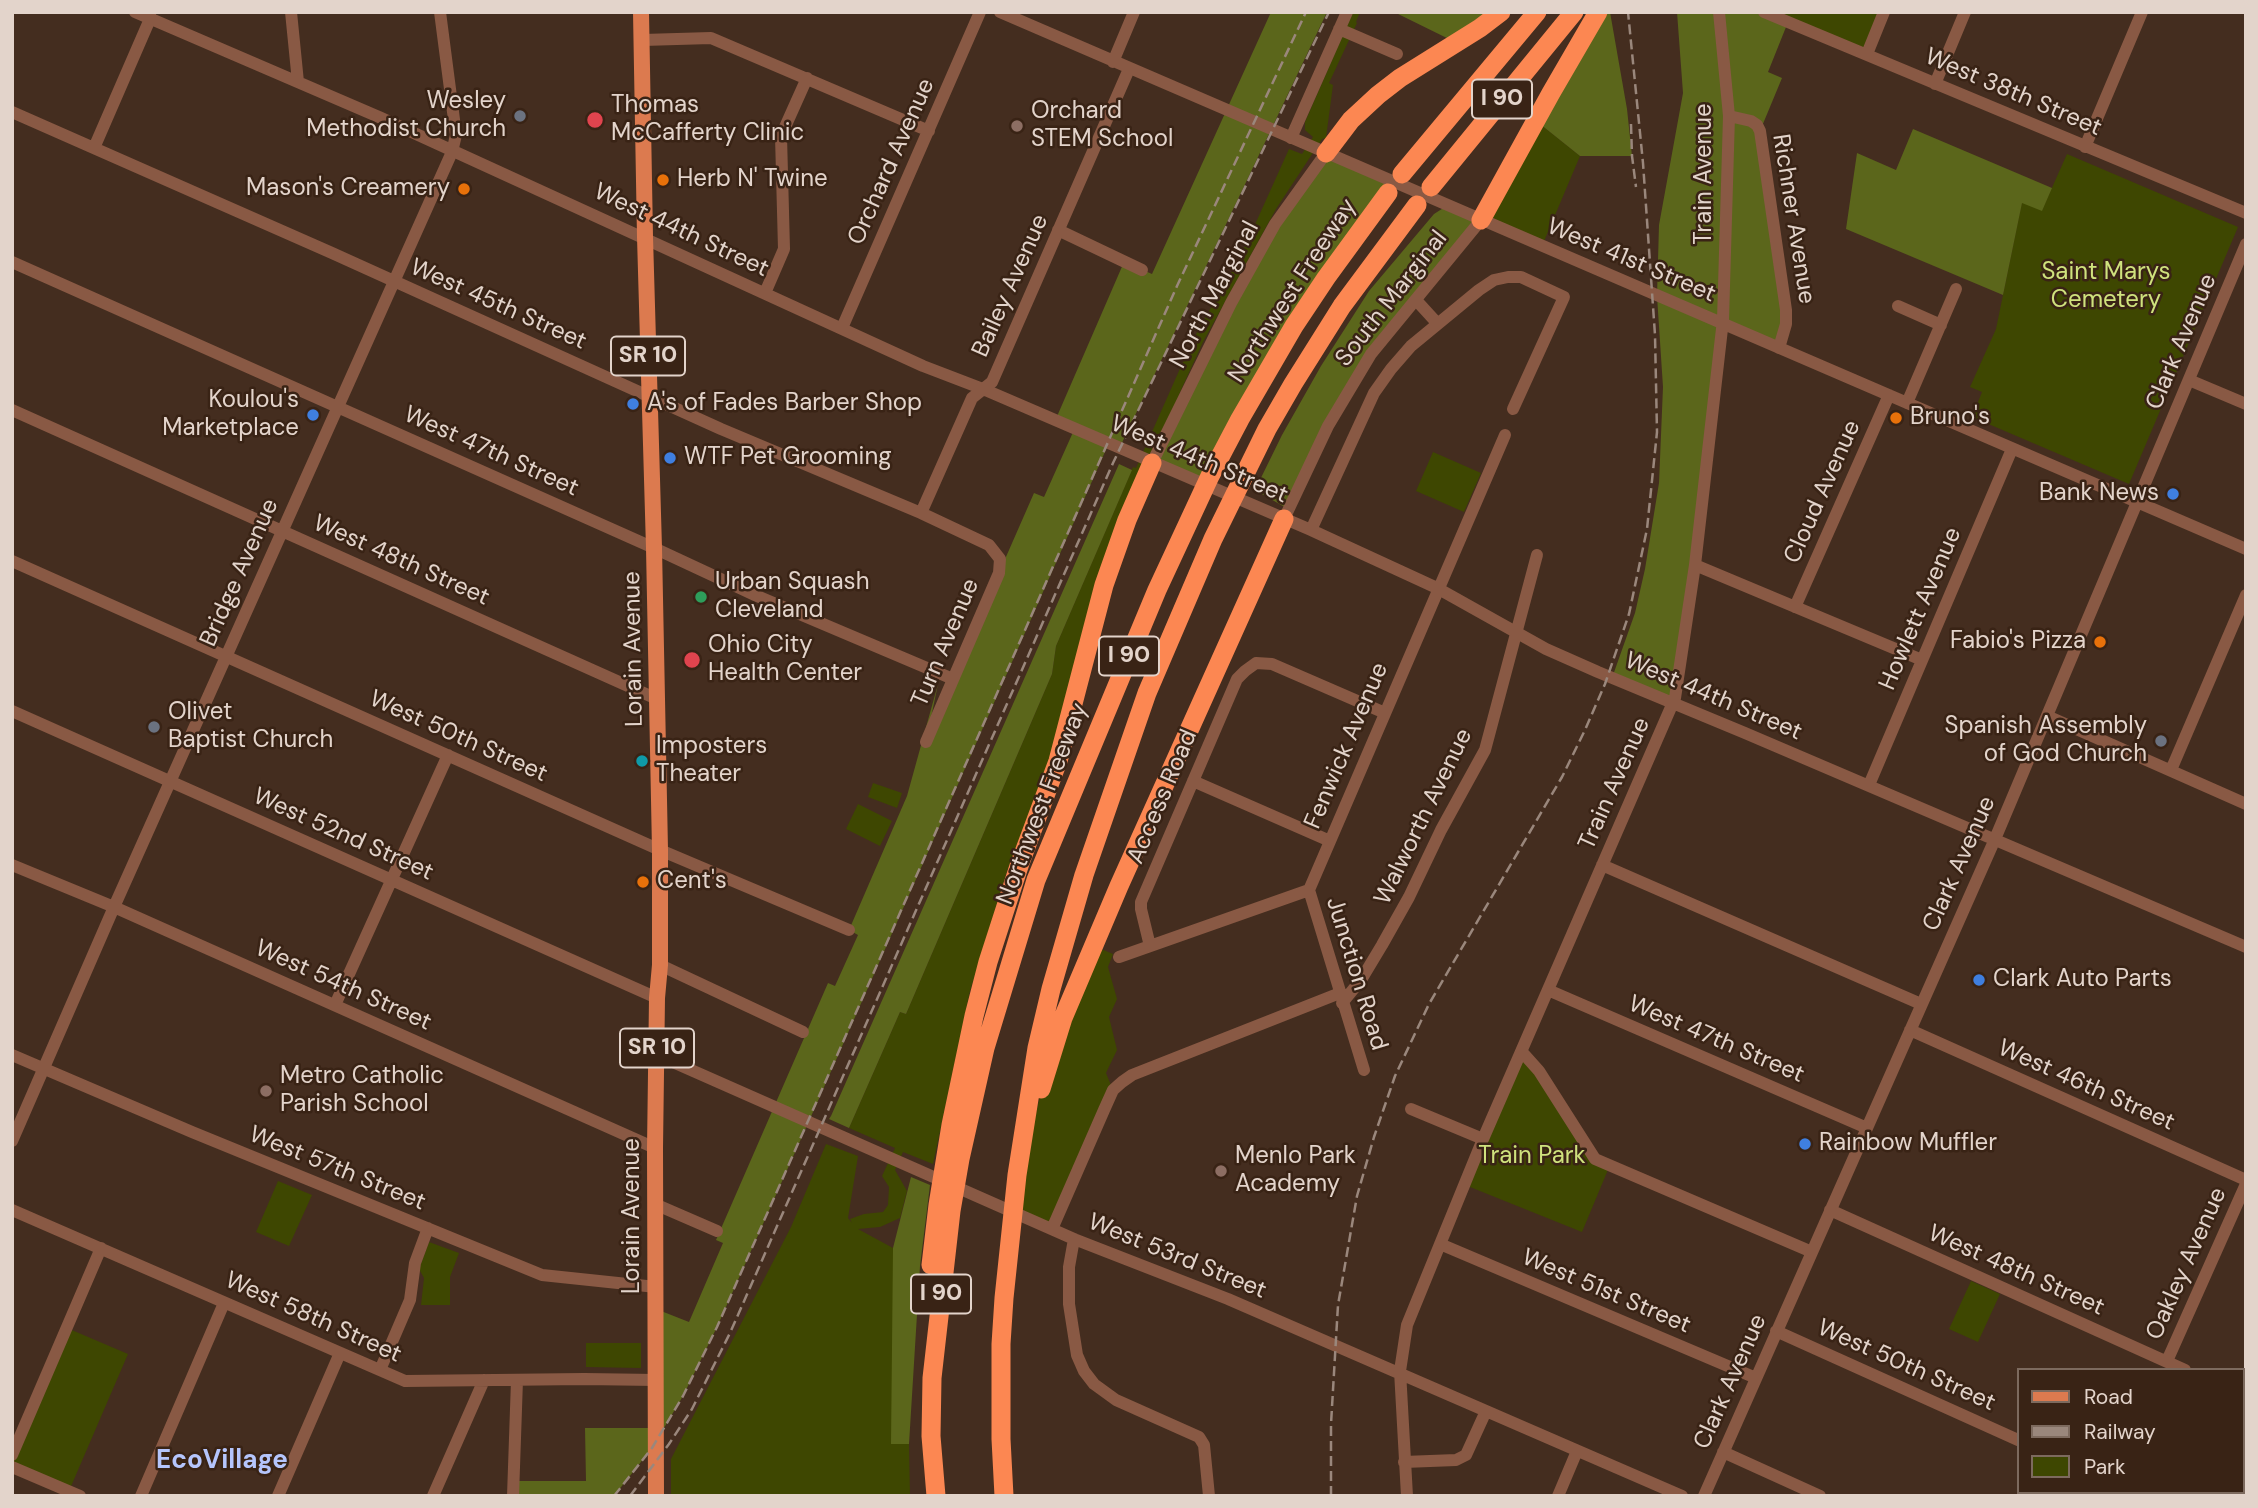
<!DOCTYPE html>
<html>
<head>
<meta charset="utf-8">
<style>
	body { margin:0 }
	#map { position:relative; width:2258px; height:1508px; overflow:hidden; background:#442d1f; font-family:"DM Sans",sans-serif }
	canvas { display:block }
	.frame { position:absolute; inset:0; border:14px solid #e3d4cb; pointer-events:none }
	.legend { position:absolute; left:2017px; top:1368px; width:228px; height:126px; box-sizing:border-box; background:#392315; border:2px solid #7d6a5e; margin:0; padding:9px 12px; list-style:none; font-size:21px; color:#e3d4cb }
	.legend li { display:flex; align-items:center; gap:14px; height:35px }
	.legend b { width:35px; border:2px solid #7d6a5e }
</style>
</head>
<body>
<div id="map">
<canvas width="2258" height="1508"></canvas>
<div class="frame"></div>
<ul class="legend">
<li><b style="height:9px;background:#dc7a4f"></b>Road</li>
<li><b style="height:9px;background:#9a877c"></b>Railway</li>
<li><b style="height:19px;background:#3e4701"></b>Park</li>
</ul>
</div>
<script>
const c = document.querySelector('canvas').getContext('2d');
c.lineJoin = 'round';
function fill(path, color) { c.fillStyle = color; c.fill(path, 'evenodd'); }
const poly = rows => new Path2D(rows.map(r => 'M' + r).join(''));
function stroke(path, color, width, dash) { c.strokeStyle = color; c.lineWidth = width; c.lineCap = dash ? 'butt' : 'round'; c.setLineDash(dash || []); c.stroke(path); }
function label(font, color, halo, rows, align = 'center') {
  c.font = font + ' "DM Sans",sans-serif'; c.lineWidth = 5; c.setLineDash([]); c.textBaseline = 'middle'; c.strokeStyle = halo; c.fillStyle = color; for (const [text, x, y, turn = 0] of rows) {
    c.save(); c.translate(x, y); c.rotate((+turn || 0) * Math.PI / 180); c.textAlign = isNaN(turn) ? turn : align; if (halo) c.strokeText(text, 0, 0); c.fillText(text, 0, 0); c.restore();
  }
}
fill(poly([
	[1353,12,1360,12,1356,22,1357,23,1329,83,1333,85,1326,138,1322,139,1276,209,1203,342,1181,390,1172,413,1096,579,1069,696,1049,763,1007,871,970,991,933,1164,903,1152,895,1170,907,1191,900,1218,880,1227,858,1229,893,1248,909,1444,910,1496,671,1496,671,1459,791,1227,826,1144,858,1156,848,1218,852,1223,850,1219,864,1214,883,1212,888,1205,889,1187,882,1176,895,1148,849,1128,900,1012,906,1014,1052,674,1056,646,1133,467,1136,468,1182,364,1201,324,1223,288,1248,240,1289,149,1302,154,1313,137,1305,130,1305,122],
	[1764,12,1884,12,1867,54],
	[1535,120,1580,156,1542,246,1481,220],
	[2067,154,2238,227,2129,484,1972,417,1982,392,1970,387,1996,329,2022,202,2042,210],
	[1433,452,1481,473,1464,512,1416,491],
	[873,783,902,793,897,808,868,797],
	[858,804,892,821,880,846,846,829],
	[1094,946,1113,954,1108,967,1117,999,1109,1017,1117,1050,1106,1073,1113,1090,1052,1229,1013,1211,1045,1075],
	[1522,1052,1595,1159,1610,1165,1582,1232,1465,1185],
	[278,1181,312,1195,289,1246,256,1232],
	[429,1242,459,1253,450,1277,450,1305,421,1305,424,1278,419,1269],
	[1971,1281,2000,1294,1978,1342,1949,1329],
	[67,1328,128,1354,69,1491,12,1467,12,1455],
	[586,1343,641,1343,641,1368,586,1367]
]), '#3e4701');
fill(poly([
	[1271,12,1327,12,1119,449,1108,445,817,1103,717,1327,683,1396,652,1448,614,1496,513,1496,513,1481,586,1481,585,1428,656,1428,656,1309,689,1322,723,1243,716,1240,828,983,835,986,858,935,849,930,907,796,938,684,927,737,1034,493,1044,497,1074,430,1055,421,1124,262,1152,274],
	[1394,12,1501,12,1457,43],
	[1598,12,1610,12,1627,109,1632,156,1580,156,1535,120],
	[1677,12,1764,12,1788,22,1768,72,1782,78,1760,131,1786,305,1779,348,1722,323,1675,698,1612,678,1635,613,1645,569,1659,483,1663,387,1657,296,1659,225,1683,93],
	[1913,129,2052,188,2042,211,2022,203,2003,295,1846,229,1857,153,1896,170],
	[1326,153,1396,184,1371,216,1206,486,1152,463,1231,303],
	[1448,205,1481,220,1371,354,1288,509,1255,490,1282,435,1321,366,1369,291,1434,214],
	[1119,464,1132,470,1056,646,1052,674,906,1014,900,1012,849,1128,829,1119,831,1116],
	[911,1177,930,1185,920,1266,909,1444,891,1444,893,1248]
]), '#5b661b');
stroke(poly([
	[135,12,379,117,923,366,983,389,1311,530,1437,588,1546,649,1598,672,1745,733,2246,947],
	[291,12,298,82],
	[1000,12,2246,549],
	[1764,12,2246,213],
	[1339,29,1397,54],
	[643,40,711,38,929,131],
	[1867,54,1884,12],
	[1113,62,1134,12],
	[1935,84,1965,12],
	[12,112,332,253,721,429,921,513,989,545,1000,559,999,573,926,742],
	[1729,116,1751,121,1757,125,1760,131,1786,310,1786,324,1779,348],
	[1291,138,1347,12],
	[2085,147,2142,12],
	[94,148,150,19,150,13],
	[1058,230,1142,270],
	[12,262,654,548,757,596,953,679],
	[765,293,784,249,781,136,807,78],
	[1416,300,1437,323],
	[1898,306,1941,325],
	[842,328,980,12],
	[2189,380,2246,404],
	[1907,403,1956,289],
	[12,410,657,699],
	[1152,463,1231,303,1275,224,1326,153],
	[921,513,972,398,992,382,1129,69],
	[1284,519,1328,426,1371,354,1481,220],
	[1311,530,1374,393,1391,369,1411,346,1479,290,1494,280,1508,277,1521,277,1564,297,1513,409],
	[12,561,660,850,849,930],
	[1695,565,1922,660],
	[1795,607,1889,395],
	[12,711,657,998],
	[2047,716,2246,804],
	[2171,770,2246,595],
	[1193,781,1330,841],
	[1869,785,2012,449],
	[12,865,114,907,655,1148],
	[1602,865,1921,1004],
	[1309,890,1364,1070],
	[1150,946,1141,909,1141,902,1237,679,1245,671,1256,663,1272,664,1385,713],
	[1119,957,1309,890,1505,435],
	[660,965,803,1032],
	[1548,990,1867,1128],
	[1342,1003,1361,980,1382,945,1409,897,1441,830,1485,750,1537,555],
	[335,1005,448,755],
	[1910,1030,2246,1180],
	[1522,1052,1539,1071,1595,1159,1812,1252],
	[12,1055,192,1132,542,1275,656,1287],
	[657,1055,1074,1239,1228,1299,1682,1496],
	[1411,1109,1483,1139],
	[12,1141,114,907,452,152,456,135,440,12],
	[657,1205,717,1231],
	[12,1210,405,1381,584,1379,656,1380],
	[1830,1210,2185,1370],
	[1052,1229,1104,1110,1113,1090,1122,1082,1132,1075,1340,993],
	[1074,1239,1069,1267,1069,1304,1077,1355,1084,1371,1094,1384,1116,1400,1199,1437,1204,1445,1209,1496],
	[1440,1244,1756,1378],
	[1776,1331,2018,1440],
	[2167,1361,2246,1184],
	[380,1370,410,1300,415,1263,428,1228],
	[2242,1395,2246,1397],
	[1723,1452,1820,1496],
	[12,1455,101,1248],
	[1404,1462,1456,1460,1466,1455,1486,1411],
	[12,1467,80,1496],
	[2134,1492,2142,1496],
	[141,1496,224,1303],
	[278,1496,340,1353],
	[433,1496,484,1380],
	[513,1496,517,1380],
	[1407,1496,1400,1371,1407,1325,1483,1139,1675,698,1695,565,1723,320,1729,116,1719,12],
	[1558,1496,1577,1451],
	[1704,1496,1995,839,2246,244]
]), '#895944', 12);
stroke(poly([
	[641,12,645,237,654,548,660,850,660,965,657,998,655,1148,656,1496]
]), '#dc7a4f', 16);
stroke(poly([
	[1326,153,1351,120,1378,95,1400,78,1480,28,1501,12],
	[1402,174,1537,12],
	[1431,187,1574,12],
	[1481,220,1551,93,1598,12],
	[1041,1089,1063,1018,1119,886,1284,519],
	[931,1265,938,1205,951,1125,974,1016,988,962,1020,863,1058,761,1104,585,1127,520,1152,463],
	[936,1496,931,1436,932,1378,951,1211,960,1159,985,1048,1036,880,1157,590,1210,476,1240,419,1294,326,1326,278,1388,193],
	[1004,1496,1001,1439,1001,1344,1004,1298,1017,1175,1037,1048,1051,989,1084,875,1147,693,1213,539,1267,429,1293,384,1342,306,1417,205]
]), '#fc8752', 19);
stroke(poly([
	[1631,124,1632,156,1636,187],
	[614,1496,652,1448,683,1396,717,1327,1177,286,1306,12],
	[630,1496,669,1444,692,1409,730,1333,1113,463,1329,12],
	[1331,1496,1331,1424,1338,1305,1357,1196,1374,1137,1395,1076,1429,1004,1562,777,1585,730,1605,684,1629,614,1647,529,1657,432,1655,335,1643,163,1628,12]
]), '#9a877c', 2.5, [10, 5]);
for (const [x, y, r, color] of [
	[520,116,7,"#6b7280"],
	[595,120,9,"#e0444e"],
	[1017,126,7,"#8d6e63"],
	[663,180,7,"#e8710a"],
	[464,189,7,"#e8710a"],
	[633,404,7,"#3f7fe0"],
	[313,415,7,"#3f7fe0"],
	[1896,418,7,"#e8710a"],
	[670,458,7,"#3f7fe0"],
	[2173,494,7,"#3f7fe0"],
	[701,597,7,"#2e9e5b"],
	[2100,642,7,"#e8710a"],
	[692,660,9,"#e0444e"],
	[154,727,7,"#6b7280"],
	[2161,741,7,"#6b7280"],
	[642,761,7,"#0f9aa8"],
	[643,882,7,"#e8710a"],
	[1979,980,7,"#3f7fe0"],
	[266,1091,7,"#8d6e63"],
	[1805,1144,7,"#3f7fe0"],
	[1221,1171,7,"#8d6e63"]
]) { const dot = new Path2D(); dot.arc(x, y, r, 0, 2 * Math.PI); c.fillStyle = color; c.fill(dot); stroke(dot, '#392315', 2.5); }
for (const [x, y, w] of [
	[1502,99,60],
	[648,356,74],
	[1129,656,60],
	[657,1048,74],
	[941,1294,60]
]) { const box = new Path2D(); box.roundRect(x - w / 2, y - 19.5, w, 39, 5); c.fillStyle = '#392315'; c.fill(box); stroke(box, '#e3d4cb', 2); }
label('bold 23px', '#e3d4cb', null, [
	["I 90",1502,99],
	["SR 10",648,356],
	["I 90",1129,656],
	["SR 10",657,1048],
	["I 90",941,1294]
]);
label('24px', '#e3d4cb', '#392315', [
	["West 38th Street",2013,93,23],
	["Orchard Avenue",892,162,-66],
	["Train Avenue",1705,174,-90],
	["Richner Avenue",1793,219,81],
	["West 44th Street",681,231,25],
	["West 41st Street",1631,261,23],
	["Bailey Avenue",1011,286,-66],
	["Northwest Freeway",1293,291,-57],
	["North Marginal",1215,295,-62],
	["South Marginal",1392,299,-52],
	["West 45th Street",498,305,24],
	["Clark Avenue",2182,342,-67],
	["West 47th Street",491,452,24],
	["West 44th Street",1199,460,23],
	["Cloud Avenue",1823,492,-66],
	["West 48th Street",401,561,24],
	["Bridge Avenue",240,573,-66],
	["Howlett Avenue",1921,609,-67],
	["Turn Avenue",946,643,-67],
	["Lorain Avenue",634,649,-91],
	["West 44th Street",1713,697,23],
	["West 50th Street",458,737,24],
	["Fenwick Avenue",1347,746,-67],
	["Train Avenue",1615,784,-66],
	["Access Road",1163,797,-67],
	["Northwest Freeway",1043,804,-69],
	["Walworth Avenue",1424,817,-64],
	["West 52nd Street",343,835,24],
	["Clark Avenue",1960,864,-66],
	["Junction Road",1356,974,73],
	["West 54th Street",343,986,24],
	["West 47th Street",1716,1040,23],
	["West 46th Street",2086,1086,24],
	["West 57th Street",337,1169,22],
	["Lorain Avenue",633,1216,-90],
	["West 53rd Street",1177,1257,22],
	["Oakley Avenue",2187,1264,-66],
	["West 48th Street",2016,1271,24],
	["West 51st Street",1606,1292,23],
	["West 58th Street",313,1318,24],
	["West 50th Street",1906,1366,24],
	["Clark Avenue",1731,1382,-66]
]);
label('24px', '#e3d4cb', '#392315', [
	["Wesley",506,102,"right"],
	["Methodist Church",506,130,"right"],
	["Thomas",611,106],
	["McCafferty Clinic",611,134],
	["Orchard",1031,112],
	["STEM School",1031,140],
	["Herb N' Twine",677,180],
	["Mason's Creamery",450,189,"right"],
	["Koulou's",299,401,"right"],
	["Marketplace",299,429,"right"],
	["A's of Fades Barber Shop",647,404],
	["Bruno's",1910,418],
	["WTF Pet Grooming",684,458],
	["Bank News",2159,494,"right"],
	["Urban Squash",715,583],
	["Cleveland",715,611],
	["Fabio's Pizza",2086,642,"right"],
	["Ohio City",708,646],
	["Health Center",708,674],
	["Olivet",168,713],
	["Baptist Church",168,741],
	["Spanish Assembly",2147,727,"right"],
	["of God Church",2147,755,"right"],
	["Imposters",656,747],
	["Theater",656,775],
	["Cent's",657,882],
	["Clark Auto Parts",1993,980],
	["Metro Catholic",280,1077],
	["Parish School",280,1105],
	["Rainbow Muffler",1819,1144],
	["Menlo Park",1235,1157],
	["Academy",1235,1185]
], 'left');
label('24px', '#cfe27d', '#392315', [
	["Saint Marys",2106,273],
	["Cemetery",2106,301],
	["Train Park",1532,1157]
]);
label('bold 26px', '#b5c5fc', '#392315', [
	["EcoVillage",222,1461]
]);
</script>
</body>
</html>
